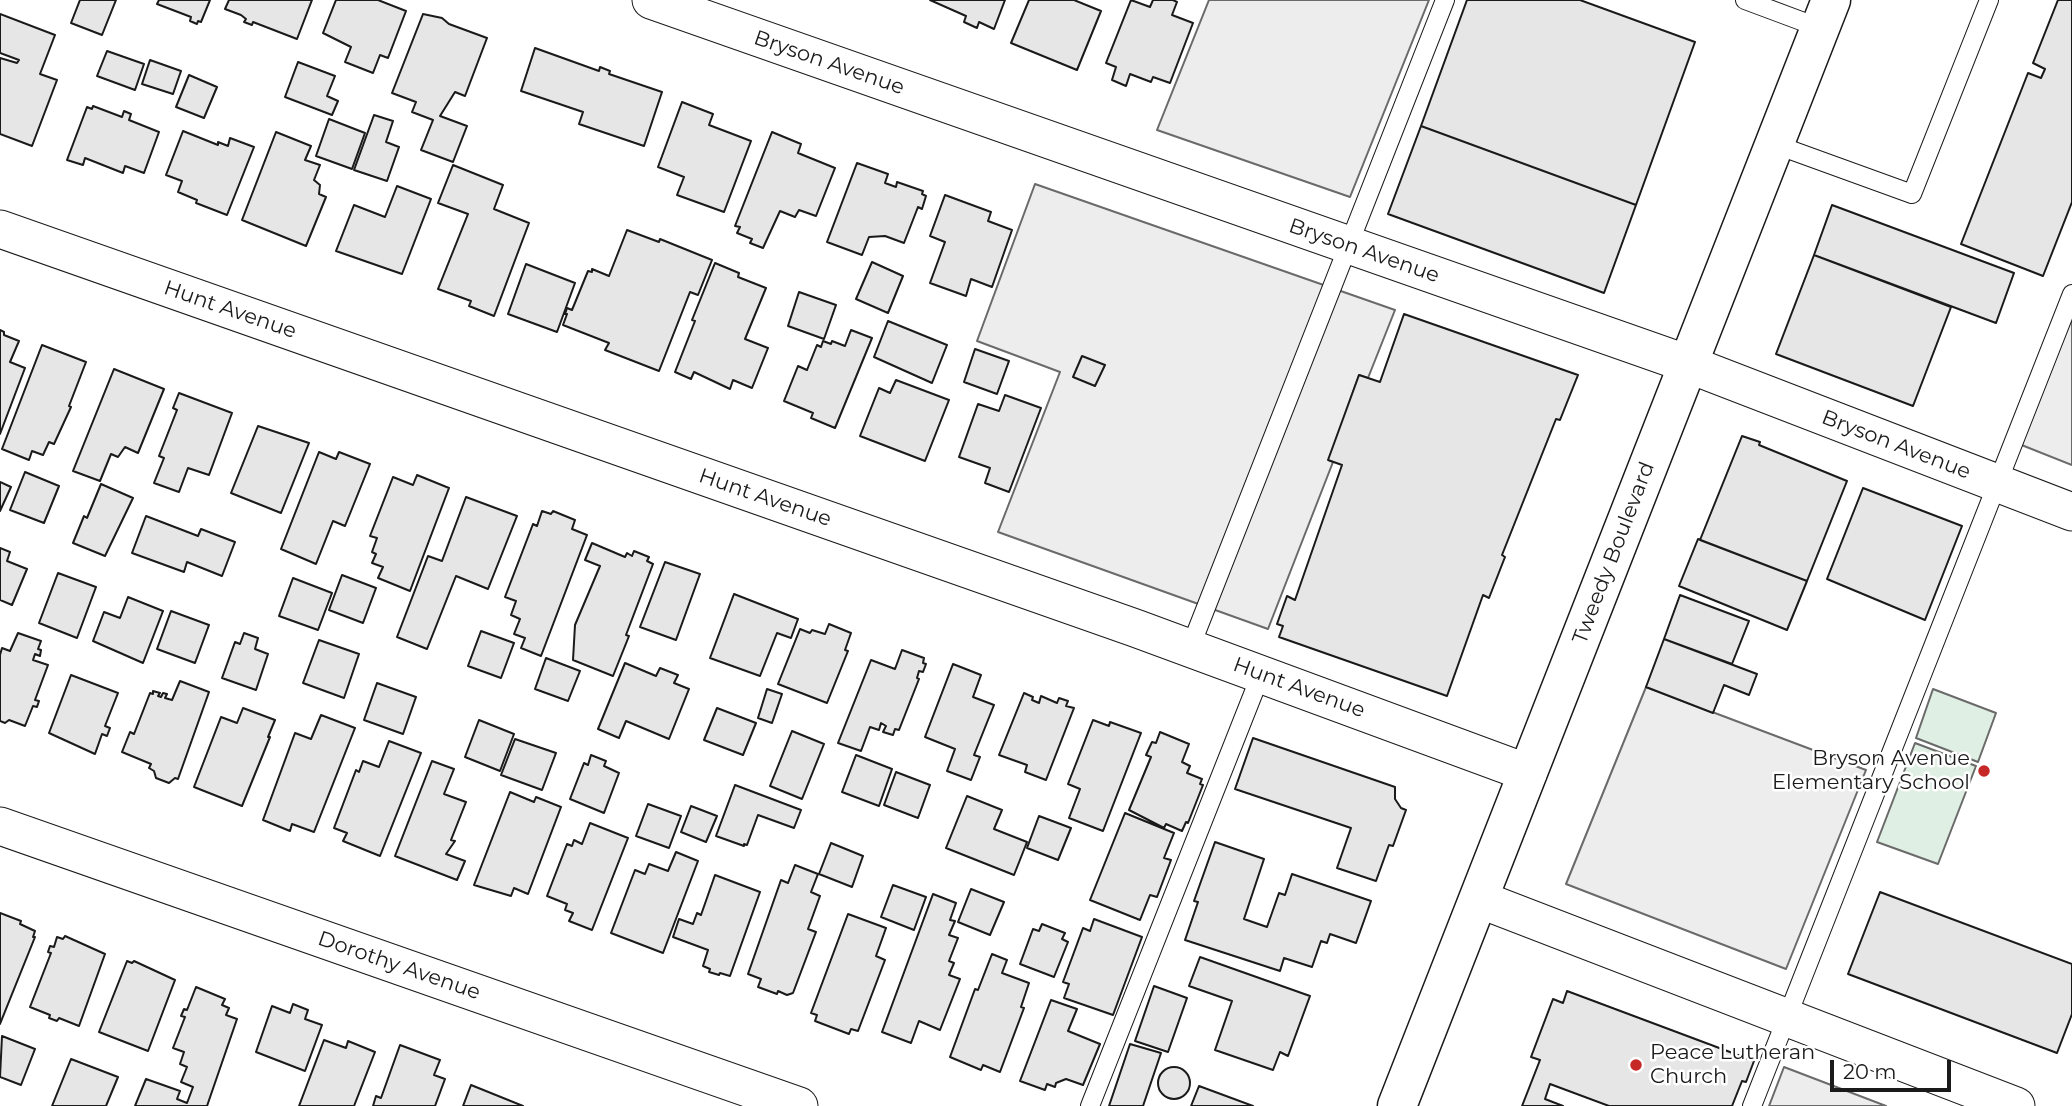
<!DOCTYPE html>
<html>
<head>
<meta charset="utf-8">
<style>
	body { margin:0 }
	#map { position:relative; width:2072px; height:1106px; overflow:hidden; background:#fff; font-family:Montserrat,sans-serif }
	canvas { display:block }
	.scale { position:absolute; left:1830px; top:1060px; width:121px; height:32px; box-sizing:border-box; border:4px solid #1a1a1a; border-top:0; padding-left:9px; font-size:21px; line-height:24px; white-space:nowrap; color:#1a1a1a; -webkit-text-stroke:5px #fff; paint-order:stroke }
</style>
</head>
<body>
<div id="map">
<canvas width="2072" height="1106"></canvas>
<div class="scale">20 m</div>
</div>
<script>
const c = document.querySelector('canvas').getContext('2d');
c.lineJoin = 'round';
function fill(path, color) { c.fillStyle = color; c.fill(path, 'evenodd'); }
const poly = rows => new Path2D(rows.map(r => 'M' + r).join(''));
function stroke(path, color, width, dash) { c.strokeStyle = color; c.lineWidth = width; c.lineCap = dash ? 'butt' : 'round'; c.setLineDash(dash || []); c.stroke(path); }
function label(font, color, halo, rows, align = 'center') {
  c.font = font + ' Montserrat,sans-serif'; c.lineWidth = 5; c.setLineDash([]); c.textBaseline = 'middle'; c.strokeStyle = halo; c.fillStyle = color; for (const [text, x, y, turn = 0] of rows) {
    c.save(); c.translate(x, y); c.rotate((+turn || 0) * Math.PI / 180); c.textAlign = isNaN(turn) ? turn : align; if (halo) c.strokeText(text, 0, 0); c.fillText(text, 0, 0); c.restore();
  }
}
const green = poly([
	[1933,689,1996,713,1978,762,1916,738,1933,689],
	[1915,743,1976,766,1938,864,1877,842,1915,743]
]);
fill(green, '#e0efe3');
stroke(green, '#6a6a6a', 2);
const parking = poly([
	[1209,0,1429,0,1350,197,1157,130,1209,0],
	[1035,184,1395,310,1368,378,1359,375,1329,460,1333,462,1268,629,998,532,1060,372,977,341,1035,184],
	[2072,295,2072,465,2014,442,2072,295],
	[1646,687,1866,770,1786,969,1566,884,1646,687],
	[1784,1067,1886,1106,1769,1106,1784,1067]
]);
fill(parking, '#ededed');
stroke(parking, '#6a6a6a', 2);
const building = poly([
	[80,0,116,0,102,35,71,23,80,0],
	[159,0,210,0,201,22,198,21,197,24,190,21,191,17,157,4,159,0],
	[229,0,312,0,297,39,253,22,252,25,244,22,246,19,241,15,225,9,229,0],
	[336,0,378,0,406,11,388,58,380,55,373,73,345,62,351,47,323,33,336,0],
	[930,0,1005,0,994,29,979,22,977,28,964,22,966,16,930,0],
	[1029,0,1074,0,1101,11,1077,70,1011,43,1029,0],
	[1131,0,1150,7,1153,0,1173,0,1177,2,1172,15,1193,23,1170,83,1153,77,1151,82,1130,74,1126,86,1112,80,1116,67,1106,63,1131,0],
	[1467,0,1580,0,1695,42,1636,205,1421,126,1467,0],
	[2058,0,2072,0,2072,202,2043,276,1961,244,2028,73,2041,78,2045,69,2033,63,2058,0],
	[0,14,55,35,40,74,57,80,32,146,0,134,0,58,17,63,19,60,0,53,0,14],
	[423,14,442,18,449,24,487,38,465,96,455,92,440,116,467,126,453,162,421,150,433,120,412,112,416,102,392,93,423,14],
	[535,48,599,71,600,67,610,71,609,74,662,92,644,146,579,124,583,112,521,91,535,48],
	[107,51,144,64,135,90,97,76,107,51],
	[150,60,181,71,173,94,142,84,150,60],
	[298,62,335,76,327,96,338,101,332,115,285,97,298,62],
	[189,75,217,87,204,118,176,107,189,75],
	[682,102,713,114,709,125,751,141,724,212,677,195,684,177,658,167,682,102],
	[93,106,122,117,124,111,131,114,129,120,159,132,144,173,125,166,123,173,85,158,83,165,67,160,87,107,92,109,93,106],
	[374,115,393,121,386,142,399,147,387,181,354,170,374,115],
	[329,119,365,133,352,169,316,156,329,119],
	[1421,126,1636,205,1604,293,1388,214,1421,126],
	[183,131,218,145,218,142,228,146,230,138,254,147,227,215,196,203,197,200,178,192,182,181,166,175,183,131],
	[276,132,311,146,305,160,320,165,314,180,320,185,319,194,326,197,306,246,242,220,276,132],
	[772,132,801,144,798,153,835,168,816,216,799,210,795,217,780,211,763,248,750,243,752,239,737,233,740,227,735,226,772,132],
	[857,163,888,174,885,183,896,187,897,182,923,191,922,194,926,196,922,209,918,207,904,243,885,236,869,237,862,255,827,242,857,163],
	[453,165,503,185,494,209,529,223,494,316,469,306,471,301,438,289,468,214,438,203,453,165],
	[397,186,431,199,402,274,336,251,354,205,385,217,397,186],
	[945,195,991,212,988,221,1012,230,992,287,971,279,966,296,930,283,945,242,930,236,945,195],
	[1832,205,2014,273,1996,323,1814,255,1832,205],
	[627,230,659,242,660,239,712,260,698,295,690,292,659,371,605,350,609,343,563,325,567,314,565,314,567,308,572,310,588,271,592,272,592,269,609,276,627,230],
	[1814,255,1951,307,1913,406,1776,354,1814,255],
	[872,262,903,276,888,313,856,299,872,262],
	[715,263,739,273,738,277,766,288,745,339,768,348,752,388,733,380,730,389,694,372,691,379,675,372,695,321,692,320,715,263],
	[526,264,575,283,557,332,508,314,526,264],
	[799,292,836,305,824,339,788,326,799,292],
	[1404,314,1578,375,1560,420,1556,419,1502,555,1505,557,1489,598,1483,595,1447,696,1279,637,1283,626,1277,624,1287,596,1295,600,1342,465,1328,460,1359,375,1380,382,1404,314],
	[888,321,947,345,932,383,874,357,888,321],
	[0,330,4,332,4,335,19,341,10,362,25,368,0,434,0,330],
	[851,330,872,338,835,428,811,418,813,413,784,401,798,366,807,370,817,345,821,347,823,341,831,344,832,341,845,346,851,330],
	[42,345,86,362,69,406,71,407,54,444,49,442,43,455,32,451,29,460,2,449,42,345],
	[975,349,1009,361,997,394,964,382,975,349],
	[1082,356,1105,365,1095,386,1073,377,1082,356],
	[114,369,164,389,138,453,125,447,118,457,111,454,100,481,73,471,114,369],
	[896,380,949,400,925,461,860,436,879,388,890,393,896,380],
	[179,393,232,413,209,475,188,468,179,492,154,483,164,458,159,456,177,410,173,408,179,393],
	[1005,395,1041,408,1009,492,985,483,990,468,959,457,978,404,999,411,1005,395],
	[258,426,309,443,281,513,231,493,258,426],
	[1742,436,1760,442,1759,445,1847,481,1807,581,1700,540,1742,436],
	[319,452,336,459,339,452,370,464,345,526,333,521,316,564,281,549,319,452],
	[25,472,59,486,44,523,10,510,25,472],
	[417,475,449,488,410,591,378,578,383,567,372,563,376,554,372,552,377,538,370,536,393,477,413,485,417,475],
	[0,482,11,487,0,511,0,482],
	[101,484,133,498,105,556,73,543,84,516,87,518,101,484],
	[1863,488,1962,526,1925,620,1827,579,1863,488],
	[466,497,517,516,488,589,456,576,427,649,397,637,428,556,442,561,466,497],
	[542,511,551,514,553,511,575,520,572,529,587,535,541,656,521,648,525,638,514,634,520,619,511,615,516,601,505,597,533,524,537,526,542,511],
	[146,516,198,536,201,529,235,542,222,576,187,562,184,572,132,553,146,516],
	[1698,539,1807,581,1787,630,1679,586,1698,539],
	[592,543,625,557,627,553,632,556,634,551,649,557,647,561,653,564,626,635,629,636,613,676,573,660,575,625,600,566,585,560,592,543],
	[0,548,10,552,7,561,27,569,12,605,0,600,0,548],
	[665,562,700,574,676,640,640,627,665,562],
	[58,573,96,587,77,638,39,623,58,573],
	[342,575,376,588,363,623,329,610,342,575],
	[293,578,332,593,318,630,279,616,293,578],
	[734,594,798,619,791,638,777,633,760,676,710,658,734,594],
	[1680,595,1749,621,1732,664,1664,639,1680,595],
	[128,597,163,611,143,663,93,641,104,612,120,618,128,597],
	[171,611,209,625,195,663,157,649,171,611],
	[829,624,851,633,845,650,848,651,827,703,778,684,800,629,810,633,812,630,825,634,829,624],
	[481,631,514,643,501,678,468,666,481,631],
	[18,633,41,641,38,649,41,650,40,656,35,654,33,660,48,665,35,700,39,701,37,707,33,706,25,726,9,720,5,723,0,721,0,655,2,648,10,651,18,633],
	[244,633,258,638,255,649,268,654,256,690,222,678,235,642,240,644,244,633],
	[1664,639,1757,674,1749,695,1724,685,1713,713,1646,687,1664,639],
	[319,640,359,654,344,698,303,683,319,640],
	[902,650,924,658,923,663,926,664,923,672,919,671,917,678,919,679,899,730,895,729,893,735,883,732,886,726,881,723,879,730,870,727,861,751,838,743,871,660,895,669,902,650],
	[546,658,580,671,568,701,535,689,546,658],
	[625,663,656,676,660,668,678,675,674,683,689,689,669,739,626,721,619,738,598,729,625,663],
	[953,664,981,675,973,697,994,705,974,755,980,757,971,780,947,771,955,749,925,737,953,664],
	[71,675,118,693,105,726,110,728,107,736,102,734,95,754,49,733,71,675],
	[180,681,209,692,178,779,175,778,169,783,156,778,154,771,149,768,151,764,122,752,130,732,134,734,150,693,153,694,153,691,160,693,158,696,161,697,163,693,167,694,165,698,172,700,180,681],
	[377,683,416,697,403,734,364,720,377,683],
	[767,689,782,694,772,723,758,718,767,689],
	[1024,693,1033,697,1032,700,1039,703,1041,696,1057,703,1059,698,1068,701,1066,706,1074,708,1046,780,1025,772,1027,765,999,755,1024,693],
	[243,708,275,720,268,737,270,737,242,806,194,787,221,717,237,723,243,708],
	[717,708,756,723,743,755,704,740,717,708],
	[321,715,355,728,314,832,292,824,290,831,263,820,295,733,311,739,321,715],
	[479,720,514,734,500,771,465,757,479,720],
	[1093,720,1109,726,1110,722,1141,733,1103,831,1069,818,1080,789,1068,784,1093,720],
	[792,731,824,744,802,799,770,786,792,731],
	[1160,732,1189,744,1182,762,1190,766,1187,773,1202,779,1200,784,1203,785,1188,823,1186,822,1182,831,1166,824,1164,828,1129,810,1151,757,1146,755,1152,742,1156,743,1160,732],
	[1253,738,1395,787,1395,799,1401,808,1406,810,1393,846,1389,845,1376,881,1337,868,1351,828,1235,789,1253,738],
	[515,739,556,753,542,790,501,775,515,739],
	[389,741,421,753,380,856,343,841,347,833,334,828,356,770,359,772,363,761,379,767,389,741],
	[591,755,606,761,604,766,619,773,604,813,570,799,584,763,588,765,591,755],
	[856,755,892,769,879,806,842,792,856,755],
	[432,761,454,769,444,794,466,802,451,840,455,841,446,854,465,861,457,880,395,856,432,761],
	[896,772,930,785,918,818,884,805,896,772],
	[735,785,801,810,794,828,758,815,747,845,744,844,744,846,716,836,735,785],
	[510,792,534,802,536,797,561,807,528,894,514,888,511,896,474,885,510,792],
	[967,796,1002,810,994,829,1027,842,1014,875,946,848,967,796],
	[648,804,681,816,669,848,636,836,648,804],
	[691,806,717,816,706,842,681,832,691,806],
	[1125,813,1174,833,1164,858,1171,860,1157,897,1150,895,1140,920,1090,900,1125,813],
	[1039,816,1071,828,1058,860,1027,848,1039,816],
	[590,823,628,838,592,930,569,921,573,913,565,910,567,904,547,896,567,844,572,846,574,840,582,844,590,823],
	[1215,842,1264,859,1244,919,1267,927,1279,893,1285,895,1292,874,1371,901,1356,943,1330,934,1327,943,1321,941,1312,967,1284,958,1280,971,1185,940,1198,902,1194,901,1215,842],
	[831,843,863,856,852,887,819,874,831,843],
	[676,852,698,861,663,953,611,933,635,870,645,874,649,864,668,871,676,852],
	[795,865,818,874,811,892,820,896,808,929,816,932,793,993,787,995,778,991,777,994,758,987,761,979,748,974,781,880,788,883,795,865],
	[715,875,760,892,730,976,720,973,719,975,709,972,710,969,703,966,708,950,673,937,679,919,693,924,697,913,701,915,715,875],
	[893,885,926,897,914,930,881,917,893,885],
	[971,889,1004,902,990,935,958,922,971,889],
	[1880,892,2072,964,2072,1014,2057,1053,1848,974,1880,892],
	[933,894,956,903,950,920,955,921,949,935,958,938,949,961,954,963,949,975,960,979,940,1030,919,1021,911,1043,882,1032,933,894],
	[0,913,21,921,20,924,35,931,33,937,35,937,0,1024,0,913],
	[848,914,886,928,876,956,885,960,858,1031,851,1029,849,1034,815,1021,817,1015,811,1013,848,914],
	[1094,919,1142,937,1113,1015,1064,998,1069,984,1063,982,1083,928,1090,931,1094,919],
	[1042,924,1065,933,1062,939,1068,942,1054,977,1020,964,1033,929,1039,931,1042,924],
	[65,936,105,954,79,1026,59,1018,57,1021,49,1018,50,1015,30,1007,51,953,48,952,50,946,54,947,57,937,63,939,65,936],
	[992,954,1007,960,1002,973,1029,983,1021,1007,1024,1008,1000,1072,983,1065,981,1070,950,1057,975,989,978,990,992,954],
	[1200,957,1310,996,1288,1056,1280,1052,1273,1070,1215,1050,1232,1001,1189,986,1200,957],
	[127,961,132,963,134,961,175,980,148,1051,99,1032,127,961],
	[1154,986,1187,998,1168,1052,1135,1041,1154,986],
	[196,987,225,999,222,1005,229,1008,226,1015,237,1019,207,1106,135,1106,146,1079,180,1091,177,1099,187,1103,193,1087,181,1082,187,1067,180,1064,184,1052,173,1048,185,1017,181,1016,184,1009,187,1010,196,987],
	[1567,991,1754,1061,1746,1082,1742,1081,1732,1106,1609,1106,1550,1084,1545,1099,1563,1106,1522,1106,1540,1060,1531,1057,1553,999,1563,1003,1567,991],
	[1051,1000,1077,1009,1068,1031,1100,1044,1083,1085,1066,1079,1056,1083,1055,1087,1047,1084,1045,1090,1020,1081,1051,1000],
	[293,1004,308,1010,305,1019,322,1025,305,1071,256,1052,272,1006,290,1013,293,1004],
	[2,1036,35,1049,21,1085,0,1077,2,1036],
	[324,1040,346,1048,348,1041,375,1052,354,1106,299,1106,324,1040],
	[1130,1044,1161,1053,1143,1106,1109,1106,1130,1044],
	[400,1045,440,1060,434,1075,445,1079,435,1106,373,1106,376,1096,381,1098,400,1045],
	[71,1059,118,1077,106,1106,52,1106,71,1059],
	'1158 1083a16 16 0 1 1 32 0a16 16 0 1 1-32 0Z',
	[471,1085,523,1106,463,1106,471,1085],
	[1199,1086,1253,1106,1191,1106,1199,1086]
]);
fill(building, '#e6e6e6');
stroke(building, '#1a1a1a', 2);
const lane = poly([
	[1745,0,1820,28],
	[1774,144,1912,194,1989,0],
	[1190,648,1445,0],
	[1090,1106,1261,674],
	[1752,1106,2072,294]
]);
const street = poly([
	[651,0,1688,364,2072,512],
	[0,229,1135,628,1528,773],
	[0,826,799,1106],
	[1479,899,2016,1106]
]);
const secondary = poly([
	[1397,1106,1831,0]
]);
stroke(lane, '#1a1a1a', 20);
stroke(street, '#1a1a1a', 39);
stroke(secondary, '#1a1a1a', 41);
stroke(lane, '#fff', 18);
stroke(street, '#fff', 37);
stroke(secondary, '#fff', 38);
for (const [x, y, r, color] of [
	[1984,771,7,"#c62828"],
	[1636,1065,7,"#c62828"]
]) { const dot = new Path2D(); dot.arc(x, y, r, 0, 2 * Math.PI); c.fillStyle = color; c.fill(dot); stroke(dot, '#fff', 2.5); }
label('21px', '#1a1a1a', '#fff', [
	["Bryson Avenue",829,63,19],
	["Bryson Avenue",1364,251,19],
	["Hunt Avenue",230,310,19],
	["Bryson Avenue",1896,445,21],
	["Hunt Avenue",765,498,19],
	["Tweedy Boulevard",1614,553,-69],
	["Hunt Avenue",1299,688,20],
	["Dorothy Avenue",399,966,19]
]);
label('21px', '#1a1a1a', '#fff', [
	["Bryson Avenue",1970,759],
	["Elementary School",1970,783],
	["Peace Lutheran",1650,1053,"left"],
	["Church",1650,1077,"left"]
], 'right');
</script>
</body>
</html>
